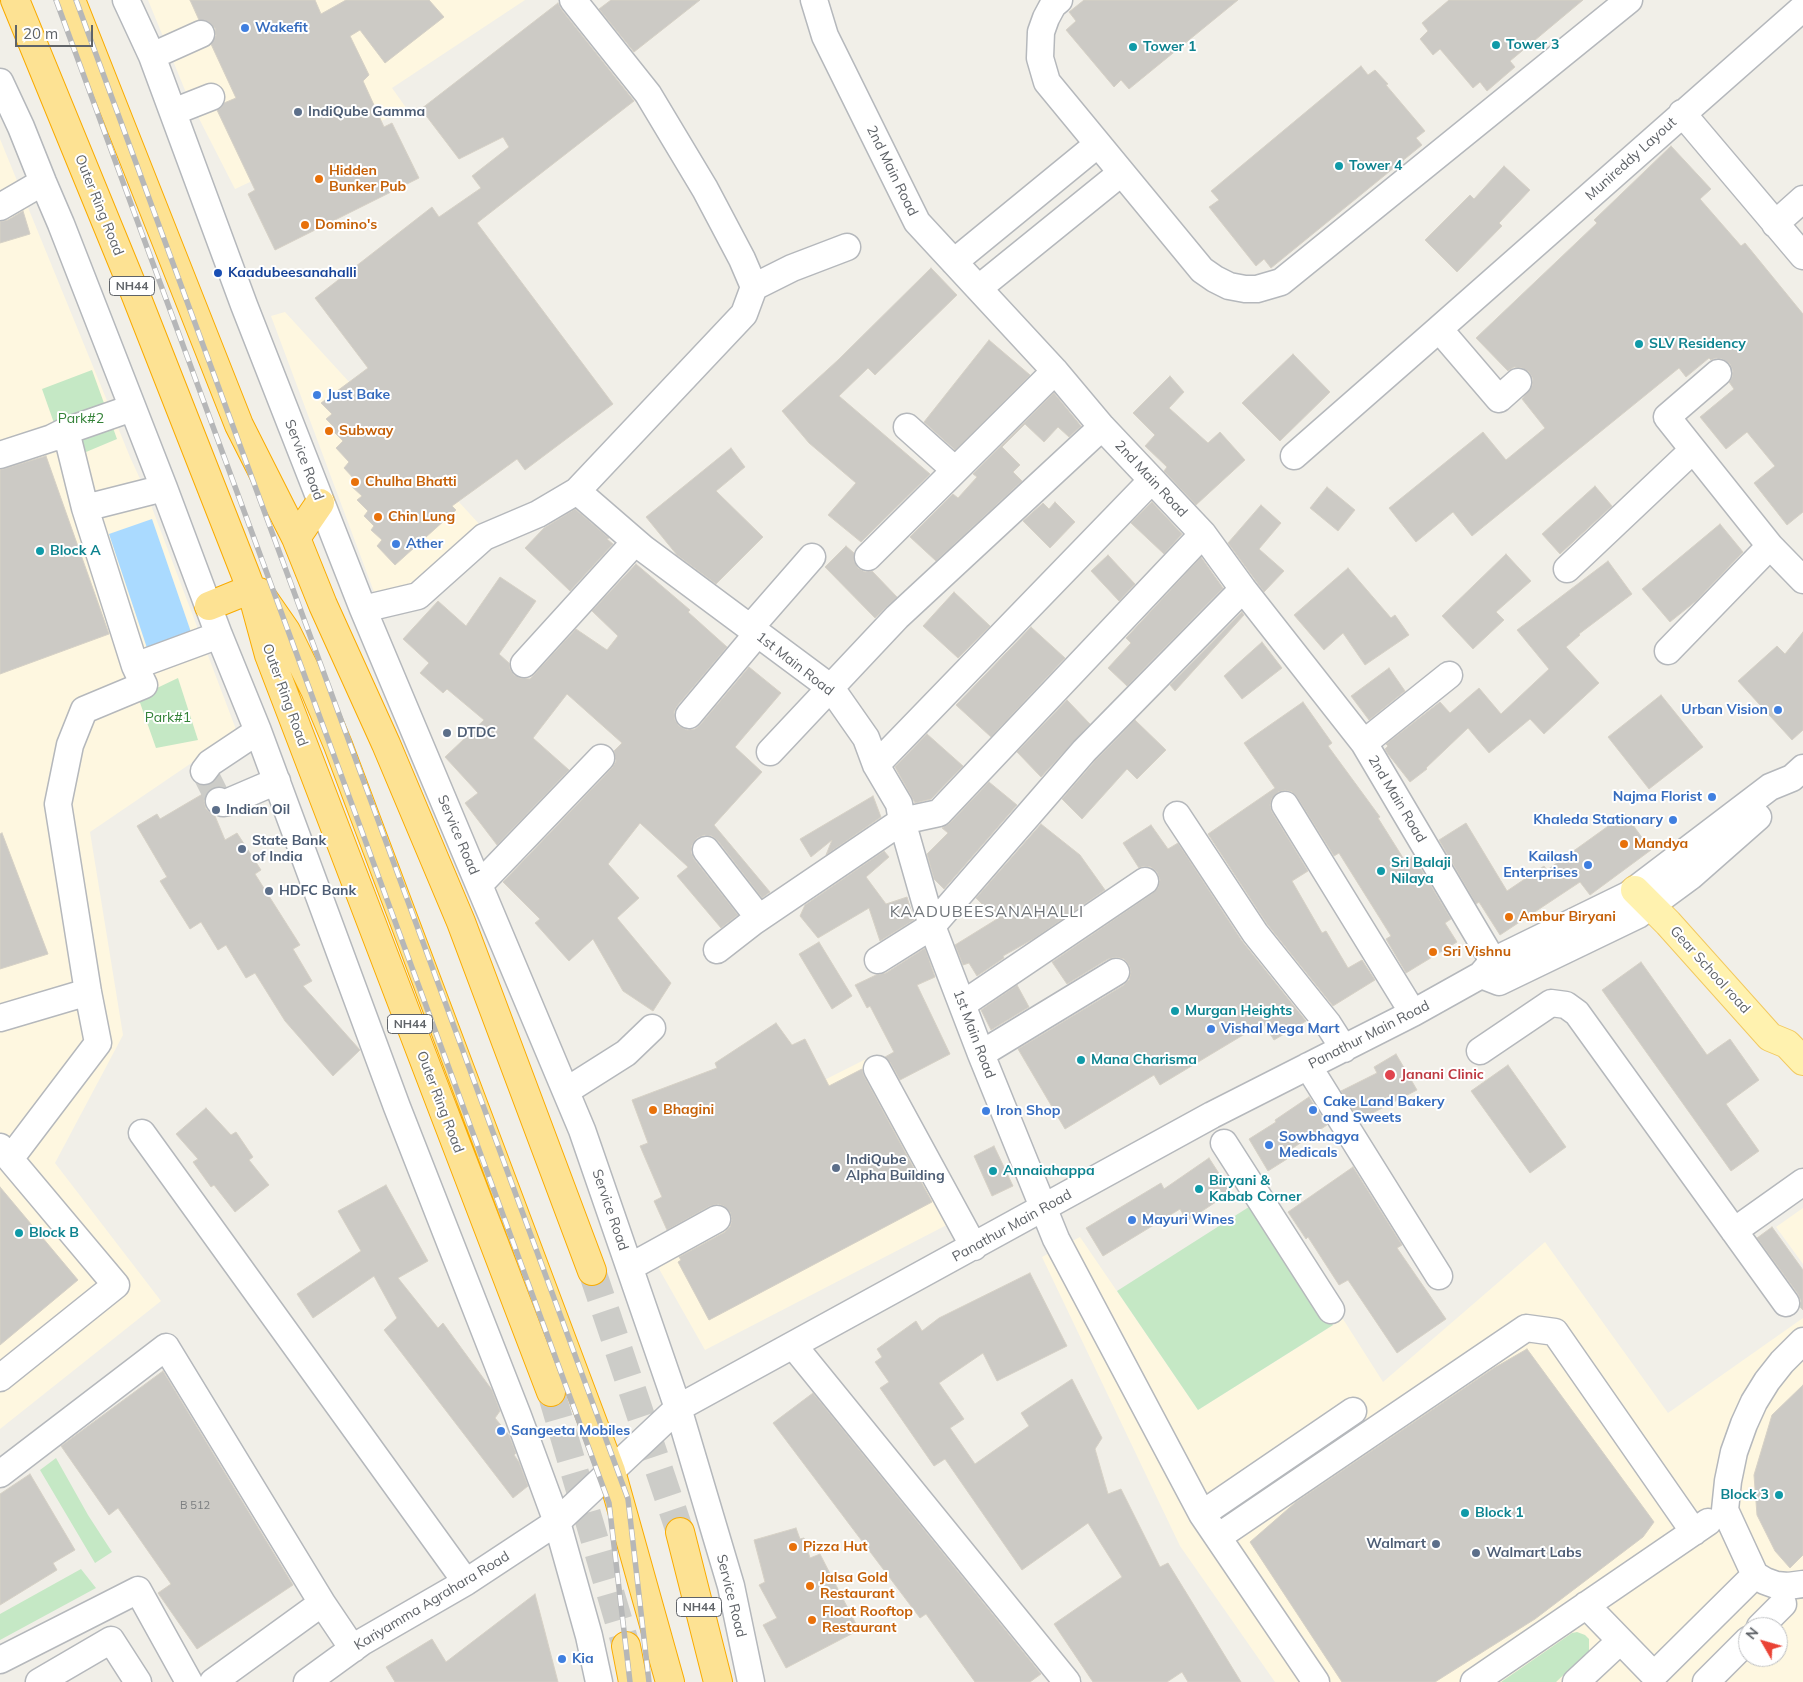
<!DOCTYPE html>
<html>
<head>
<meta charset="utf-8">
<style>
	body { margin:0 }
	#map { position:relative; width:1803px; height:1682px; overflow:hidden; background:#f1efe8; font-family:Mulish,sans-serif }
	canvas { display:block }
	.north { position:absolute; left:1738px; top:1617px; width:50px; height:50px; box-sizing:border-box; background:#fff; border:1px solid #bfc1c3; border-radius:50%; rotate:308deg; font-size:14px; font-weight:700; line-height:20px; text-align:center; color:#5f6368 }
	.north::after { content:''; display:block; margin:auto; width:18px; height:22px; background:#ea4335; clip-path:polygon(50% 0,100% 100%,50% 72%,0 100%) }
	.scale { position:absolute; left:15px; top:25px; width:78px; height:22px; box-sizing:border-box; border:2px solid #5f6368; border-top:0; padding-left:6px; font-size:15px; line-height:18px; white-space:nowrap; color:#5f6368; -webkit-text-stroke:4px #fff; paint-order:stroke }
</style>
</head>
<body>
<div id="map">
<canvas width="1803" height="1682"></canvas>
<div class="north">N</div>
<div class="scale">20 m</div>
</div>
<script>
const c = document.querySelector('canvas').getContext('2d');
c.lineJoin = 'round';
function fill(path, color) { c.fillStyle = color; c.fill(path, 'evenodd'); }
const poly = rows => new Path2D(rows.map(r => 'M' + r).join(''));
function stroke(path, color, width, dash) { c.strokeStyle = color; c.lineWidth = width; c.lineCap = dash ? 'butt' : 'round'; c.setLineDash(dash || []); c.stroke(path); }
function label(font, color, halo, rows, align = 'center') {
  c.font = font + ' Mulish,sans-serif'; c.lineWidth = 4; c.setLineDash([]); c.textBaseline = 'middle'; c.strokeStyle = halo; c.fillStyle = color; for (const [text, x, y, turn = 0] of rows) {
    c.save(); c.translate(x, y); c.rotate((+turn || 0) * Math.PI / 180); c.textAlign = isNaN(turn) ? turn : align; if (halo) c.strokeText(text, 0, 0); c.fillText(text, 0, 0); c.restore();
  }
}
fill(poly([
	[148,0,525,0,392,88,407,109,235,189,187,95],
	[0,139,130,457,146,492,237,732,90,832,123,1035,55,1163,161,1301,0,1429],
	[285,312,480,525,409,585,374,592,271,316],
	[872,1056,966,1215,705,1350,658,1267,754,1211,719,1133],
	[1803,1208,1803,1264,1776,1227],
	[1080,1237,1198,1410,1343,1319,1383,1382,1545,1242,1668,1413,1803,1318,1803,1682,1275,1682,1180,1546,1042,1257],
	[1748,1627,1778,1627,1778,1657,1748,1657]
]), '#fef7e0');
fill(poly([
	[92,370,117,439,67,460,42,389],
	[178,678,198,740,156,748,138,697],
	[1252,1205,1333,1325,1198,1410,1117,1291],
	[56,1458,88,1515,112,1552,95,1563,40,1470],
	[81,1569,96,1588,0,1640,0,1614],
	[1577,1632,1585,1635,1589,1639,1589,1651,1556,1682,1501,1682,1572,1633]
]), '#c5e8c5');
fill(poly([
	[152,519,192,635,148,651,109,534]
]), '#aadaff');
const building = poly([
	[190,0,315,0,321,14,346,0,429,0,444,17,385,63,360,30,350,36,369,75,363,81,384,127,392,123,419,178,275,250,248,194,255,190,217,110,224,103,236,98,211,44,216,36,215,28,209,22,199,20,190,0],
	[611,0,700,0,634,52,599,9,611,0],
	[1084,0,1238,0,1129,89,1121,80,1114,87,1066,30,1076,21,1069,12,1084,0],
	[1449,0,1583,0,1510,61,1515,67,1487,91,1480,82,1473,88,1440,49,1433,55,1420,39,1428,31,1422,23,1449,0],
	[558,3,561,9,634,101,477,223,613,404,525,470,517,459,452,506,456,510,395,565,377,546,382,540,371,530,374,526,364,516,368,511,357,500,362,496,350,485,355,480,344,468,349,462,336,448,343,441,332,430,334,427,326,419,332,414,321,403,368,368,315,298,432,207,439,217,481,188,472,176,509,147,503,137,459,159,421,109,558,3],
	[1361,66,1368,75,1375,70,1388,84,1386,85,1425,131,1416,138,1422,145,1271,268,1264,259,1256,266,1209,207,1219,200,1211,191,1361,66],
	[1671,146,1711,189,1700,199,1741,246,1745,243,1803,314,1803,512,1787,525,1754,483,1775,466,1747,432,1726,449,1700,417,1734,389,1729,382,1732,377,1733,371,1730,364,1722,359,1716,358,1711,360,1709,358,1686,377,1679,368,1472,536,1453,512,1416,542,1389,508,1483,432,1506,460,1545,428,1522,399,1532,386,1533,379,1529,372,1522,368,1514,367,1508,371,1476,338,1597,223,1594,220,1671,146],
	[1504,166,1530,190,1499,223,1502,226,1457,272,1425,240,1470,195,1474,199,1504,166],
	[23,211,30,234,0,243,0,222,8,220,23,211],
	[931,268,957,295,875,375,868,368,839,396,930,474,861,542,828,515,856,483,809,443,782,411,838,360,931,268],
	[989,340,1030,375,955,450,924,422,989,340],
	[1293,354,1330,392,1280,441,1242,403,1293,354],
	[1170,376,1184,392,1169,408,1208,443,1220,432,1245,460,1196,505,1164,471,1167,467,1145,446,1155,435,1133,413,1170,376],
	[1054,393,1081,426,1069,437,1058,427,1044,442,1025,424,1002,447,1020,465,1013,472,1022,481,936,561,910,537,953,494,958,498,977,477,973,474,1054,393],
	[731,448,745,467,716,491,763,537,716,584,677,555,646,517,731,448],
	[46,456,109,634,0,674,0,470,46,456],
	[1595,486,1612,506,1560,554,1542,534,1595,486],
	[1327,487,1355,510,1338,531,1310,508,1327,487],
	[1055,502,1075,522,1050,548,1023,521,1043,503,1049,509,1055,502],
	[1152,502,1182,534,1164,554,1131,523,1152,502],
	[1261,505,1281,523,1259,549,1284,571,1264,592,1228,543,1261,505],
	[575,509,609,538,607,539,613,544,570,591,525,548,544,528,575,509],
	[1720,524,1743,552,1696,601,1670,622,1642,589,1720,524],
	[846,546,854,553,854,561,858,568,865,572,872,571,897,597,875,618,825,567,846,546],
	[1506,554,1531,581,1496,612,1504,620,1473,649,1442,616,1506,554],
	[1108,555,1135,584,1119,601,1091,571,1108,555],
	[1201,557,1223,588,1127,686,1108,668,1131,643,1126,638,1201,557],
	[1608,561,1632,594,1579,634,1580,635,1566,647,1599,683,1544,734,1530,719,1489,753,1468,728,1426,768,1427,769,1410,782,1388,754,1385,749,1388,746,1386,744,1440,702,1450,713,1479,688,1501,714,1549,669,1517,630,1608,561],
	[636,564,690,610,688,612,727,647,677,706,674,712,675,720,679,726,687,730,695,729,700,725,749,667,781,693,735,747,762,772,714,825,770,892,762,898,718,841,712,836,704,835,697,838,692,845,691,852,694,859,738,915,721,928,677,876,688,867,640,823,608,864,639,898,617,918,671,983,653,1011,623,991,593,939,569,961,535,923,540,919,503,882,612,768,616,761,614,751,622,743,567,694,533,738,569,770,497,845,465,803,478,793,445,757,484,720,447,689,443,693,420,673,429,663,403,639,438,601,466,626,500,577,536,601,499,654,509,663,510,669,514,675,520,678,530,679,576,629,607,650,618,636,592,611,636,564],
	[1348,568,1391,618,1395,615,1409,635,1365,665,1343,633,1324,650,1294,615,1348,568],
	[954,592,990,626,958,658,923,626,954,592],
	[1242,612,1244,615,1175,691,1170,685,1242,612],
	[1031,627,1065,658,991,737,956,705,1031,627],
	[1803,632,1803,730,1792,740,1738,681,1777,646,1785,654,1803,632],
	[1262,642,1282,668,1242,699,1224,676,1262,642],
	[1389,668,1405,691,1369,720,1351,696,1389,668],
	[1661,695,1703,747,1649,789,1608,737,1661,695],
	[1067,700,1090,724,1041,777,1017,752,1067,700],
	[1303,702,1332,743,1328,746,1380,817,1378,818,1405,861,1413,856,1451,919,1445,923,1457,942,1406,973,1386,939,1391,936,1339,853,1334,856,1297,797,1292,792,1285,790,1278,792,1272,798,1270,805,1272,812,1308,871,1292,881,1322,933,1326,931,1348,968,1362,960,1375,980,1333,1006,1267,924,1208,834,1275,788,1244,743,1303,702],
	[1135,720,1166,750,1137,779,1127,769,1082,819,1062,799,1095,761,1135,720],
	[927,734,963,766,931,799,915,803,895,767,927,734],
	[989,782,1017,805,944,889,934,879,927,854,948,833,942,828,950,823,989,782],
	[206,792,204,801,206,809,215,816,225,840,237,833,261,870,255,874,300,945,293,949,312,981,303,986,360,1050,333,1076,285,1021,255,973,246,978,226,945,218,950,201,922,190,929,160,881,167,877,137,826,157,814,160,819,206,792],
	[873,796,881,817,826,855,832,840,811,857,800,839,873,796],
	[1625,814,1651,850,1590,895,1580,882,1500,935,1479,902,1476,904,1439,840,1466,823,1507,891,1544,866,1547,870,1625,814],
	[1041,824,1080,855,1105,890,1035,938,1003,956,1004,958,977,976,969,963,963,965,955,945,997,919,976,898,1041,824],
	[1151,825,1168,849,1178,843,1242,941,1306,1021,1274,1040,1263,1023,1160,1085,1154,1075,1065,1129,1018,1049,1124,985,1129,980,1131,972,1129,965,1124,959,1116,957,1108,959,1067,984,1052,962,1153,893,1158,888,1160,880,1157,872,1151,867,1144,866,1139,868,1123,843,1151,825],
	[2,833,48,954,0,969,0,834,2,833],
	[884,851,889,857,866,877,886,904,907,897,914,920,880,941,869,908,818,938,800,916,805,905,884,851],
	[819,942,852,996,832,1009,799,954,819,942],
	[925,948,935,977,917,985,950,1054,900,1080,890,1062,885,1057,894,1052,870,1006,867,1008,855,985,876,975,886,973,925,948],
	[1641,962,1707,1055,1730,1039,1759,1080,1726,1104,1759,1151,1731,1171,1602,990,1641,962],
	[1017,985,1029,1007,991,1030,981,1010,1017,985],
	[776,1023,792,1045,805,1039,829,1086,862,1069,864,1076,932,1202,709,1320,678,1262,681,1260,679,1257,725,1232,730,1227,732,1220,730,1212,724,1206,718,1204,710,1206,667,1230,654,1201,662,1197,640,1146,648,1143,632,1100,717,1068,715,1063,776,1023],
	[1396,1054,1417,1090,1359,1120,1341,1091,1377,1073,1374,1067,1396,1054],
	[1508,1065,1566,1147,1530,1173,1471,1091,1508,1065],
	[1309,1097,1327,1125,1284,1154,1287,1159,1268,1171,1249,1139,1276,1122,1275,1120,1309,1097],
	[206,1108,231,1135,236,1132,253,1157,249,1160,269,1185,235,1212,214,1185,211,1187,193,1162,198,1159,176,1134,206,1108],
	[994,1146,1013,1186,992,1196,974,1156,994,1146],
	[1209,1158,1231,1192,1187,1221,1180,1209,1103,1256,1086,1228,1161,1183,1164,1189,1209,1158],
	[1353,1167,1402,1245,1397,1248,1446,1319,1397,1353,1348,1280,1339,1285,1308,1237,1306,1239,1288,1212,1353,1167],
	[386,1185,428,1261,398,1278,438,1328,443,1323,492,1390,500,1411,495,1418,509,1435,516,1453,514,1455,519,1462,528,1486,513,1498,384,1330,397,1318,374,1276,313,1318,297,1294,361,1251,338,1211,386,1185],
	[0,1187,78,1280,0,1345,0,1187],
	[1772,1227,1803,1270,1803,1310,1800,1307,1801,1301,1798,1294,1757,1238,1772,1227],
	[1030,1273,1067,1346,997,1381,983,1353,939,1383,964,1419,950,1428,975,1464,1029,1426,1021,1413,1072,1379,1102,1438,1095,1449,1108,1494,1121,1489,1160,1567,1168,1563,1241,1682,1188,1682,1182,1672,1167,1682,1093,1682,1054,1624,1122,1577,1088,1523,1022,1570,945,1459,934,1466,880,1388,889,1382,875,1362,882,1357,877,1349,916,1321,922,1331,939,1318,1030,1273],
	[1527,1349,1654,1522,1643,1537,1535,1619,1435,1682,1342,1682,1250,1542,1296,1502,1494,1368,1527,1349],
	[163,1371,293,1585,197,1649,158,1593,171,1584,118,1508,109,1515,61,1446,163,1371],
	[1803,1385,1803,1555,1790,1568,1775,1551,1757,1515,1754,1475,1772,1415,1803,1385],
	[813,1393,1041,1674,1030,1682,975,1682,926,1614,920,1618,773,1423,813,1393],
	[30,1474,75,1550,53,1563,57,1570,0,1605,0,1494,30,1474],
	[796,1528,800,1539,804,1538,810,1558,820,1554,859,1630,786,1668,763,1625,777,1618,759,1585,765,1582,754,1540,796,1528],
	[535,1594,558,1682,395,1682,386,1667,432,1639,446,1662,535,1594]
]);
fill(building, '#cccac5');
stroke(building, '#d6d1c6', 1);
stroke(poly([
	[204,771,219,801]
]), '#ccccc8', 26, [26, 13]);
stroke(poly([
	[592,1271,680,1532],
	[551,1392,626,1646]
]), '#ccccc8', 28, [28, 14]);
const minor = poly([
	[126,0,152,56,244,305,363,609,582,1130,678,1408,731,1586,751,1682],
	[814,0,825,36,917,222,1055,371,1102,427,1203,534,1243,589,1364,743,1493,961],
	[1059,0,1053,5,1046,18,1041,32,1040,58,1047,82,1202,270,1215,279,1229,286,1245,289,1257,289,1281,282,1629,0],
	[152,56,201,34],
	[0,82,21,127,43,182,61,224,164,488,219,635,258,731,397,1107,518,1416,557,1522,589,1636,599,1682],
	[173,112,211,97],
	[1682,113,1803,256],
	[0,207,43,182],
	[1775,224,1803,199],
	[954,262,1098,144],
	[754,287,792,268,847,247],
	[979,288,1121,173],
	[1439,329,1803,8],
	[1718,373,1667,417,1770,546,1803,580],
	[907,427,955,470],
	[66,431,85,508,135,666],
	[0,455,52,438,66,431,132,408],
	[1294,456,1439,329,1499,399,1518,382],
	[577,491,644,549,831,688,866,738,876,765,899,804,902,821,932,926,981,1054,1056,1239,1202,1514,1316,1682],
	[85,508,164,488],
	[868,557,1055,371],
	[1567,569,1693,450],
	[363,609,418,596,484,537,538,514,577,491,744,314,754,287,742,259,705,189,648,94,573,0],
	[750,628,812,557],
	[1668,651,1770,546],
	[524,664,635,542],
	[689,715,757,634],
	[1364,743,1449,675],
	[770,752,897,617,1102,427],
	[876,765,1152,480],
	[204,771,210,763,258,731],
	[219,801,223,803,228,802,277,781],
	[1285,805,1413,1013],
	[1177,815,1255,933,1328,1024,1344,1049],
	[706,850,759,918],
	[479,885,601,758],
	[717,950,753,922,902,821,939,813,1203,534],
	[878,960,932,926,1084,751,1243,589],
	[1481,975,1499,982,1638,915,1691,876,1758,817],
	[963,1004,1145,881],
	[0,1018,88,992],
	[1480,1051,1551,1003,1566,1005,1577,1013,1786,1303],
	[981,1054,1116,972],
	[1308,1066,1439,1276],
	[877,1069,974,1247],
	[566,1091,626,1053,652,1028],
	[142,1133,466,1582],
	[1224,1143,1331,1310],
	[0,1147,116,1285,0,1378],
	[10,1159,98,1043,88,992,58,804,70,745,84,710,144,685,135,666,219,635],
	[1734,1231,1803,1182],
	[630,1267,717,1219],
	[1803,1341,1782,1362,1767,1381,1754,1402,1744,1424,1734,1452,1728,1481,1725,1510,1755,1575,1765,1581,1776,1585,1788,1586,1803,1584],
	[793,1345,1067,1682],
	[0,1474,166,1347,322,1603,213,1682],
	[1202,1514,1353,1411],
	[1218,1537,1526,1328,1555,1332,1694,1532],
	[322,1603,353,1649],
	[1586,1605,1654,1675,1755,1575],
	[1760,1627,1783,1604],
	[0,1660,138,1590,189,1682],
	[39,1682,111,1640,138,1682],
	[307,1682,362,1642,466,1582,557,1522,678,1408,1212,1115,1413,1013,1481,975,1493,961,1628,895,1770,787,1792,778,1803,768],
	[1474,1682,1708,1522],
	[1576,1682,1620,1641],
	[1706,1682,1748,1640]
]);
const major = poly([
	[1635,890,1668,923,1770,1037,1787,1044,1803,1061]
]);
const highway = poly([
	[15,0,131,283,245,573,251,589,269,655,551,1392],
	[71,0,239,425,296,538,323,605,386,744,461,922,592,1271],
	[296,538,320,503],
	[259,592,286,631,315,690,338,745,611,1471,670,1682],
	[209,606,251,589],
	[680,1532,718,1682],
	[626,1646,633,1682]
]);
stroke(minor, '#b5b8bc', 29);
stroke(major, '#f2c960', 30);
stroke(highway, '#f9ab00', 30);
stroke(minor, '#fff', 26);
stroke(major, '#fff2af', 28);
stroke(highway, '#fde293', 28);
const rail = poly([
	[56,0,609,1503,630,1682],
	[76,0,628,1499,649,1682]
]);
stroke(rail, '#b6b7b8', 5.5);
stroke(rail, '#fff', 4, [11]);
for (const [x, y, r, color] of [
	[245,28,5,"#3f7fe0"],
	[1496,45,5,"#0f9aa8"],
	[1133,47,5,"#0f9aa8"],
	[298,112,5,"#5c6f8a"],
	[1339,166,5,"#0f9aa8"],
	[319,179,5,"#e8710a"],
	[305,225,5,"#e8710a"],
	[218,273,5,"#1a4fb4"],
	[1639,344,5,"#0f9aa8"],
	[317,395,5,"#3f7fe0"],
	[329,431,5,"#e8710a"],
	[355,482,5,"#e8710a"],
	[378,517,5,"#e8710a"],
	[396,544,5,"#3f7fe0"],
	[40,551,5,"#0f9aa8"],
	[1778,710,5,"#3f7fe0"],
	[447,733,5,"#5c6f8a"],
	[1712,797,5,"#3f7fe0"],
	[216,810,5,"#5c6f8a"],
	[1673,820,5,"#3f7fe0"],
	[1624,844,5,"#e8710a"],
	[242,849,5,"#5c6f8a"],
	[1588,865,5,"#3f7fe0"],
	[1381,871,5,"#0f9aa8"],
	[269,891,5,"#5c6f8a"],
	[1509,917,5,"#e8710a"],
	[1433,952,5,"#e8710a"],
	[1175,1011,5,"#0f9aa8"],
	[1211,1029,5,"#3f7fe0"],
	[1081,1060,5,"#0f9aa8"],
	[1390,1075,6,"#e0444e"],
	[653,1110,5,"#e8710a"],
	[1313,1110,5,"#3f7fe0"],
	[986,1111,5,"#3f7fe0"],
	[1269,1145,5,"#3f7fe0"],
	[836,1168,5,"#5c6f8a"],
	[993,1171,5,"#0f9aa8"],
	[1199,1189,5,"#0f9aa8"],
	[1132,1220,5,"#3f7fe0"],
	[19,1233,5,"#0f9aa8"],
	[501,1431,5,"#3f7fe0"],
	[1779,1495,5,"#0f9aa8"],
	[1465,1513,5,"#0f9aa8"],
	[1436,1544,5,"#5c6f8a"],
	[793,1547,5,"#e8710a"],
	[1476,1553,5,"#5c6f8a"],
	[810,1586,5,"#e8710a"],
	[812,1620,5,"#e8710a"],
	[562,1659,5,"#3f7fe0"]
]) { const dot = new Path2D(); dot.arc(x, y, r, 0, 2 * Math.PI); c.fillStyle = color; c.fill(dot); stroke(dot, '#fff', 2); }
label('11px', '#7a7d7f', null, [
	["B 512",195,1506]
]);
for (const [x, y, w] of [
	[132,286,45],
	[410,1024,45],
	[699,1607,45]
]) { const box = new Path2D(); box.roundRect(x - w / 2, y - 9.5, w, 19, 4); c.fillStyle = '#fff'; c.fill(box); stroke(box, '#5f6368', 1); }
label('bold 12px', '#5f6368', null, [
	["NH44",132,286],
	["NH44",410,1024],
	["NH44",699,1607]
]);
label('bold 14px', '#366cbe', '#fff', [
	["Wakefit",255,28],
	["Just Bake",327,395],
	["Ather",406,544],
	["Urban Vision",1768,710,"right"],
	["Najma Florist",1702,797,"right"],
	["Khaleda Stationary",1663,820,"right"],
	["Kailash",1578,857,"right"],
	["Enterprises",1578,873,"right"],
	["Vishal Mega Mart",1221,1029],
	["Cake Land Bakery",1323,1102],
	["and Sweets",1323,1118],
	["Iron Shop",996,1111],
	["Sowbhagya",1279,1137],
	["Medicals",1279,1153],
	["Mayuri Wines",1142,1220],
	["Sangeeta Mobiles",511,1431],
	["Kia",572,1659]
], 'left');
label('bold 14px', '#0d838f', '#fff', [
	["Tower 3",1506,45],
	["Tower 1",1143,47],
	["Tower 4",1349,166],
	["SLV Residency",1649,344],
	["Block A",50,551],
	["Sri Balaji",1391,863],
	["Nilaya",1391,879],
	["Murgan Heights",1185,1011],
	["Mana Charisma",1091,1060],
	["Annaiahappa",1003,1171],
	["Biryani &",1209,1181],
	["Kabab Corner",1209,1197],
	["Block B",29,1233],
	["Block 3",1769,1495,"right"],
	["Block 1",1475,1513]
], 'left');
label('bold 14px', '#4e5e75', '#fff', [
	["IndiQube Gamma",308,112],
	["DTDC",457,733],
	["Indian Oil",226,810],
	["State Bank",252,841],
	["of India",252,857],
	["HDFC Bank",279,891],
	["IndiQube",846,1160],
	["Alpha Building",846,1176],
	["Walmart",1426,1544,"right"],
	["Walmart Labs",1486,1553]
], 'left');
label('14px', '#5f6368', '#fff', [
	["Munireddy Layout",1631,159,-42],
	["2nd Main Road",892,171,64],
	["Outer Ring Road",99,205,68],
	["Service Road",304,460,69],
	["2nd Main Road",1151,479,47],
	["1st Main Road",795,664,38],
	["Outer Ring Road",285,695,70],
	["2nd Main Road",1397,799,59],
	["Service Road",458,835,67],
	["Gear School road",1710,970,48],
	["1st Main Road",974,1034,69],
	["Panathur Main Road",1369,1035,-27],
	["Outer Ring Road",440,1102,69],
	["Service Road",610,1210,71],
	["Panathur Main Road",1012,1226,-29],
	["Service Road",731,1596,76],
	["Kariyamma Agrahara Road",432,1601,-31]
]);
label('bold 14px', '#c56008', '#fff', [
	["Hidden",329,171],
	["Bunker Pub",329,187],
	["Domino's",315,225],
	["Subway",339,431],
	["Chulha Bhatti",365,482],
	["Chin Lung",388,517],
	["Mandya",1634,844],
	["Ambur Biryani",1519,917],
	["Sri Vishnu",1443,952],
	["Bhagini",663,1110],
	["Pizza Hut",803,1547],
	["Jalsa Gold",820,1578],
	["Restaurant",820,1594],
	["Float Rooftop",822,1612],
	["Restaurant",822,1628]
], 'left');
label('bold 14px', '#164399', '#fff', [
	["Kaadubeesanahalli",228,273]
], 'left');
label('14px', '#348238', '#fff', [
	["Park#2",81,419],
	["Park#1",168,718]
]);
label('bold 14px', '#be3a42', '#fff', [
	["Janani Clinic",1401,1075]
], 'left');
c.letterSpacing = '1px';
label('16px', '#70757a', '#fff', [
	["KAADUBEESANAHALLI",987,912]
]);
c.letterSpacing = '0px';
</script>
</body>
</html>
